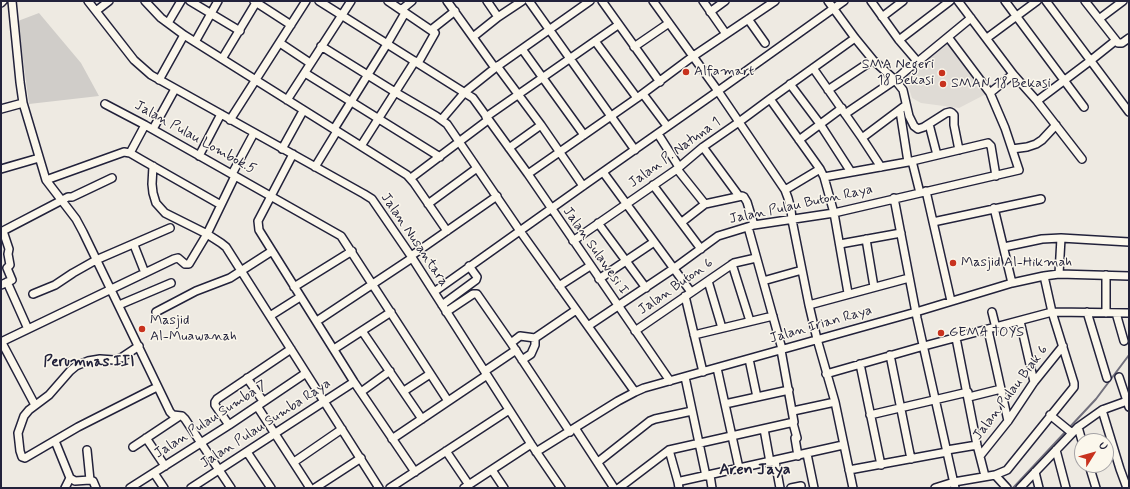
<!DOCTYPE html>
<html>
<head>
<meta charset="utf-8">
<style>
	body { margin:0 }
	#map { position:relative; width:1130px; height:489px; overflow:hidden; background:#eeeae2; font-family:Mynerve,sans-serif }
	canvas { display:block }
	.frame { position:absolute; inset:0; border:2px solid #22223b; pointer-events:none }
	.north { position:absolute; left:1074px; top:433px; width:40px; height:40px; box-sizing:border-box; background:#fbf7ec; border:1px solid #a4a2a5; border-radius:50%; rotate:53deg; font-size:11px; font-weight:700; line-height:16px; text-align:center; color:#22223b }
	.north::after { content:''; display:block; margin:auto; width:14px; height:18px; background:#c8321e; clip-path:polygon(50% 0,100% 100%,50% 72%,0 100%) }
</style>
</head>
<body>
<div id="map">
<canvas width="1130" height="489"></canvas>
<div class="frame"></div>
<div class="north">U</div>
</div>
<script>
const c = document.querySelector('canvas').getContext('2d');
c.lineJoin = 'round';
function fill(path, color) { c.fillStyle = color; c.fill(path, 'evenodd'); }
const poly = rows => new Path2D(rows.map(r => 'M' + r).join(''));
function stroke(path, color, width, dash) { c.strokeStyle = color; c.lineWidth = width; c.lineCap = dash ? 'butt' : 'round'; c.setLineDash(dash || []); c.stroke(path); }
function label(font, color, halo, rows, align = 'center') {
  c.font = font + ' Mynerve,sans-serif'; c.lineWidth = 3; c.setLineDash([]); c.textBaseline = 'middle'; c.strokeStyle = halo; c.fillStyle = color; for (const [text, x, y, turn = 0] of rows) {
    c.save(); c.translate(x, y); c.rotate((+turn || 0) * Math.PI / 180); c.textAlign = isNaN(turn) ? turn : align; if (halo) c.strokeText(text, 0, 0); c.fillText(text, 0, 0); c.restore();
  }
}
fill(poly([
	[948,42,986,94,959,108,921,103,912,98,904,73]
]), '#dfdbd5');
fill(poly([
	[39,13,81,63,99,96,29,104,18,21]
]), '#d0cdc9');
stroke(poly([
	[1013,488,1096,399,1129,355]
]), '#716f7c', 2);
const minor = poly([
	[12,1,20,82,23,103,46,180,76,219,83,232,170,412,173,415,182,416,185,419,231,488],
	[88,1,134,60,151,75,364,194,372,199,411,256,531,444,561,488],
	[145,1,161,18,184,35,407,175,414,183,447,231],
	[190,1,240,31],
	[254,1,291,25],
	[319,1,473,98,528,174,670,381],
	[388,1,435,33,418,63],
	[447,1,495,68],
	[487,1,498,17],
	[529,1,635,150],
	[602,1,660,82],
	[653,1,718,91,785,190,788,198,791,209,792,220,809,305,817,339,835,402,853,488],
	[703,1,726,34],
	[828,1,855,38,873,60,895,80,903,90,909,116,914,126,918,129,924,127,946,113,950,112,952,113,954,115,954,125,959,150],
	[871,1,899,40,917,61,920,60,971,18],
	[958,1,1013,74,1037,101,1082,159],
	[1005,1,1084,107],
	[1046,1,1129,112],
	[1085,1,1118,43,1122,43,1129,38],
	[1,3,3,1],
	[401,10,412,1],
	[96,11,109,1],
	[710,12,725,1],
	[882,17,903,1],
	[748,19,765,43],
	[1099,19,1123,1],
	[168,23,181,1],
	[431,30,455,11],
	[473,37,498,17,522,1],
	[987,38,1037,1],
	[899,40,950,1],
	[595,41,637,98],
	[195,42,218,1],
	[280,43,310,63],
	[321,46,395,92,436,116,447,124,520,231,635,392],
	[634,47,669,23],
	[522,49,584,135],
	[222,59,257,1],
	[497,66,541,125,583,186],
	[813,68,862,138,881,167],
	[305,73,440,157],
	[159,80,184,35],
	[790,84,820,124,851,172],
	[828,90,873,60],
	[990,93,1013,74],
	[643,94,667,126],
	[770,99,820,169,824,177,834,213,848,293],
	[287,100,351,1],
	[1037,101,1090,61,1115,41],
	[105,104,145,125,341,236,448,401],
	[1,109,23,103],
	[900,111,908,162],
	[845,114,895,80,917,61],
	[486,117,618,25],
	[442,119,465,92,495,68,590,1],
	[230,120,306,1],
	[929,124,937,155],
	[153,129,175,89],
	[334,129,387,44,405,13],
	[658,134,679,167],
	[862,138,906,105],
	[799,140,842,108],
	[361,146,415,61],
	[703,147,739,196],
	[509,148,541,125],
	[282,149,303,111],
	[1012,149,1027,147,1036,144,1042,140,1056,125],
	[130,153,145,125],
	[293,154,258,221,259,230,354,382,415,472],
	[199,156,221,114],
	[912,161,920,193],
	[153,166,152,184,153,193,156,203,165,213,207,234,221,243,226,247,379,488],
	[315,167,337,131],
	[1,169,39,158],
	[677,169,705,204],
	[603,172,691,292],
	[232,174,254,133],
	[528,174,637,98,692,57,775,1],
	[824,177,908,162,988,143,991,146,996,176],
	[411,178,488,120],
	[46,180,124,152,130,153,142,160,221,205],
	[653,185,701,249],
	[785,190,820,169],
	[926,191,951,301],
	[894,198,917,318,955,488],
	[428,204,477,168],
	[994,208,1012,283],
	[682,222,705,204,742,196,744,197,747,202,754,225],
	[933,222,1041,199],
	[598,223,646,288],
	[748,227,782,349],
	[1,232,68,197,72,197,112,178],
	[866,239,874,287],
	[573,241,677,169,703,147,739,122,770,99,855,38],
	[840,244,901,233],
	[134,245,145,273],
	[1004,247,1042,239,1061,238,1129,242],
	[411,256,497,196],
	[732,264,750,321],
	[1059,274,1061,238],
	[599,279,654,242],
	[708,281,722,328],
	[763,281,802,270],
	[7,282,28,329],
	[1,285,12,280,7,268,10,265,8,254,9,249,3,231],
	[559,286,590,266],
	[294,287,352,251],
	[434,292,583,186,718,91,844,1],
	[33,294,55,285,73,273,96,260,170,228],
	[685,296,703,372],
	[119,305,171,283],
	[442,305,476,280,477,277,469,266],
	[809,305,909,278],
	[156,312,196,291,230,278,272,251],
	[446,312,473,294,477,294,511,343,570,432],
	[992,312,996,328],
	[1087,312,1107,378],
	[1106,313,1106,275],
	[1116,313,1124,341],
	[270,316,300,297],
	[317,321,412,258],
	[1020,321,1034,382],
	[588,326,673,269,718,236,754,225,834,213,1019,170,1005,128,990,93,948,37],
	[988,330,1008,421],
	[362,331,422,419],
	[635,331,734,263,756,258],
	[694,335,773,316],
	[956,338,977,445,985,476],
	[1,341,35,405],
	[1,342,174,259,178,258,185,264,189,264,207,234,235,176],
	[511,343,520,336,535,338,576,310],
	[139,346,121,358,114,360,100,359,88,361,76,366,70,371,49,395,29,410,24,416,18,433,20,451,22,457,25,458,78,427,157,387],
	[334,349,391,312],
	[890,355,911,459],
	[749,359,757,397],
	[522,360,531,354,535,345,535,338],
	[860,364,881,465],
	[717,368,739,468],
	[485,371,516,350],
	[826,374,924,346,1052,312,1129,313],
	[685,377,706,476],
	[1119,377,1129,407],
	[247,378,263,401],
	[404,391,430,374],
	[361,392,390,371],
	[969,397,1001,389],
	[725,404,789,390],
	[257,406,310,488],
	[1102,410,1127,401],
	[793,411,835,402],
	[870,415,968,392],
	[1050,415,1072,433],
	[793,423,797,438,795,438,798,456],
	[229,425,215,405,215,402,217,399,291,349],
	[1078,427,1082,441],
	[575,428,614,488],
	[764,429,770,462],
	[146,438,165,466],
	[392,439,487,375],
	[55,441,70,478,75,481,90,480,93,481,96,488],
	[133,447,178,417],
	[87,450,90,480],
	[669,450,678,482],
	[947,450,977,445],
	[1056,450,1066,488],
	[446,451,469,485],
	[247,452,271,488],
	[536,452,618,401,635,392,644,388,916,312,1012,283,1044,276,1059,274,1129,276],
	[807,454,814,488],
	[980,456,1008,421,1034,382,1063,346],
	[775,461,780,488],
	[294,462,342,429],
	[598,462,650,421,655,419,692,411],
	[1089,465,1096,488],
	[492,470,504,488],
	[849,470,947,452],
	[1035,472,1039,488],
	[154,473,164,488],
	[710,475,712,488],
	[995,475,1007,488],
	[65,488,70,478],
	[130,488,229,425,306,373],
	[191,488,354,382],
	[315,488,361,458],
	[390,488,509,410],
	[464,488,531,444],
	[619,488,669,450,794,422,781,350],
	[679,488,678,482,681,481,843,445],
	[791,488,801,486],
	[935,488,954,482,995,475,1007,470,1074,387,1074,383,1052,312,1044,276],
	[1020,488,1078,427,1102,410,1120,469,1127,488]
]);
stroke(minor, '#22223b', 10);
stroke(minor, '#fbf7ec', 7);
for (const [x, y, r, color] of [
	[686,72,4,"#c8321e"],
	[942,73,4,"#c8321e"],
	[943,84,4,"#c8321e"],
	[953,263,4,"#c8321e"],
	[142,329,4,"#c8321e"],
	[941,333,4,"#c8321e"]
]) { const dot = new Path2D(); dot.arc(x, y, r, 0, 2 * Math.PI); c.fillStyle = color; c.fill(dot); stroke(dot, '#fbf7ec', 1.5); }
label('14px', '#22223b', '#fbf7ec', [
	["SMA Negeri",934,65,"right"],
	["18 Bekasi",934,81,"right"],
	["Alfamart",694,72],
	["SMAN 18 Bekasi",951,84],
	["Masjid Al-Hikmah",961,263],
	["Masjid",150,321],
	["Al-Muawanah",150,337],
	["GEMA TOYS",949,333]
], 'left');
label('14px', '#22223b', '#fbf7ec', [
	["Jalan Pulau Lombok.5",195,138,29],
	["Jalan P. Natuna 1",675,153,-36],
	["Jalan Pulau Buton Raya",801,205,-12],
	["Jalan Nusantara",414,240,56],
	["Jalan Sulawesi I",595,251,55],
	["Jalan Buton 6",676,287,-35],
	["Jalan Irian Raya",821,325,-16],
	["Jalan Pulau Biak 6",1011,393,-53],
	["Jalan Pulau Sumba 7",211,420,-33],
	["Jalan Pulau Sumba Raya",266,424,-33]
]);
label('bold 15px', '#22223b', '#fbf7ec', [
	["Perumnas III",89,363]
]);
label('bold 16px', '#22223b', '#fbf7ec', [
	["Aren Jaya",755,471]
]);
</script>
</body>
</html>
